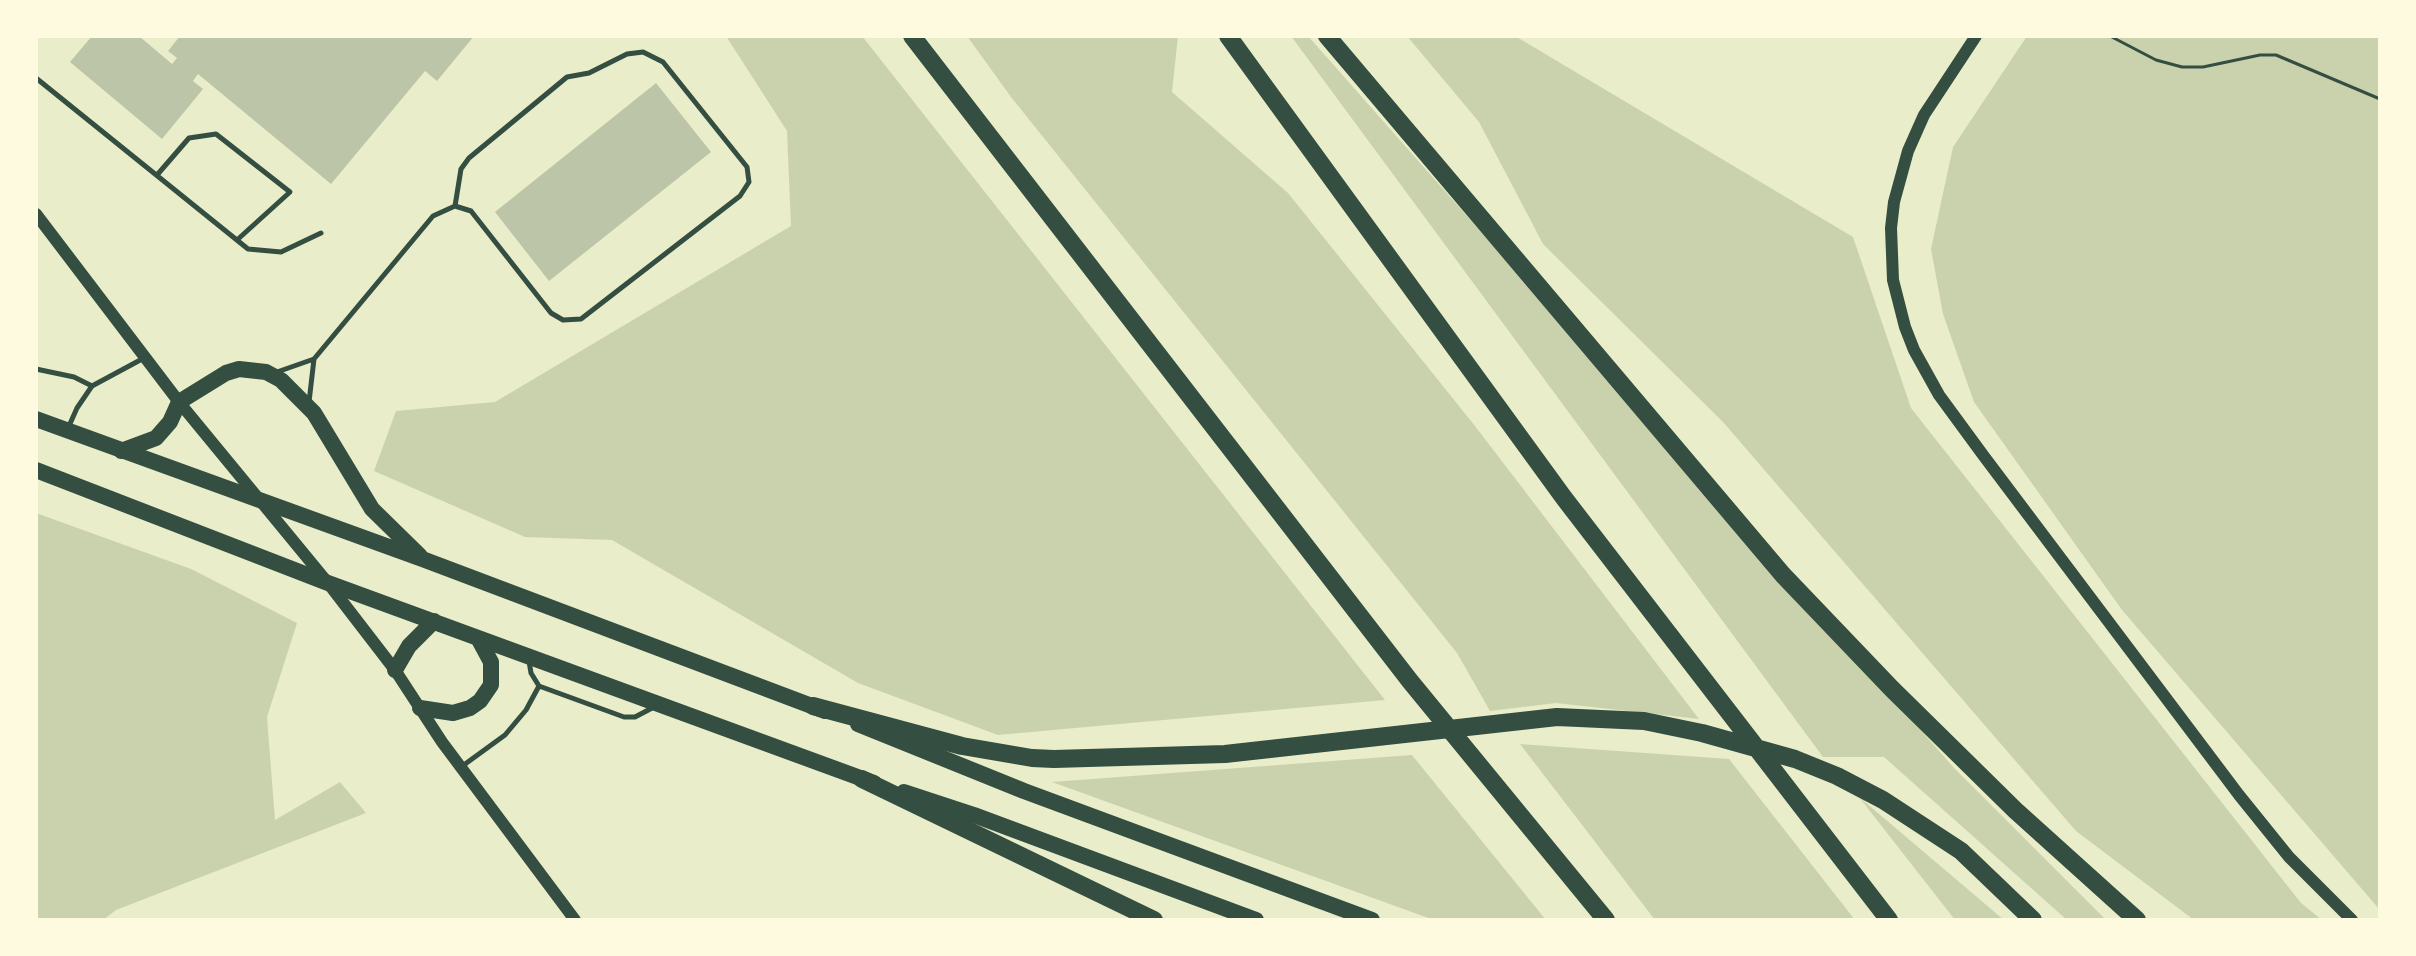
<!DOCTYPE html>
<html>
<head>
<meta charset="utf-8">
<style>
	body { margin:0 }
	#map { position:relative; width:2416px; height:956px; overflow:hidden; background:#e9edc9; font-family:Commissioner,sans-serif }
	canvas { display:block }
	.frame { position:absolute; inset:0; border:38px solid #fefae0; pointer-events:none }
</style>
</head>
<body>
<div id="map">
<canvas width="2416" height="956"></canvas>
<div class="frame"></div>
</div>
<script>
const c = document.querySelector('canvas').getContext('2d');
c.lineJoin = 'round';
function fill(path, color) { c.fillStyle = color; c.fill(path, 'evenodd'); }
const poly = rows => new Path2D(rows.map(r => 'M' + r).join(''));
function stroke(path, color, width, dash) { c.strokeStyle = color; c.lineWidth = width; c.lineCap = dash ? 'butt' : 'round'; c.setLineDash(dash || []); c.stroke(path); }
fill(poly([
	[726,36,862,36,1385,700,998,735,858,683,612,540,525,537,374,471,396,411,495,402,791,226,787,131],
	[967,36,1178,36,1172,92,1288,193,1475,426,1699,719,1556,703,1490,711,1457,653,1011,97],
	[1291,36,1308,36,1955,769,2106,920,2067,920,1884,757,1823,757],
	[1407,36,1515,36,1853,237,1911,408,2301,903,2322,920,2194,920,2076,831,1723,422,1543,244,1479,122],
	[2027,36,2380,36,2380,910,2122,610,1974,402,1943,314,1931,249,1953,147],
	[36,513,191,569,297,623,267,717,275,820,340,782,366,813,116,910,103,920,36,920],
	[1520,744,1729,759,1855,920,1655,920],
	[1412,755,1546,920,1434,920,1052,782],
	[1859,797,2004,920,1955,920]
]), '#cad2ad');
fill(poly([
	[92,36,139,36,172,64,177,58,168,51,180,36,474,36,437,81,425,71,331,184,198,74,193,81,203,89,162,139,70,62],
	[656,83,711,152,549,281,495,212]
]), '#bcc5a7');
stroke(poly([
	[2110,36,2156,60,2182,67,2203,67,2260,55,2276,55,2380,99]
]), '#344e41', 3);
stroke(poly([
	[36,78,248,249,281,252,321,233],
	[157,175,189,138,216,134,290,192,237,240],
	[314,359,433,216,455,206,471,211,551,313,563,320,581,319,740,196,749,182,747,167,663,62,643,52,627,54,589,73,567,77,469,158,461,169,455,206],
	[36,369,74,377,92,386,144,358],
	[277,372,314,359,309,402],
	[69,426,77,408,92,386],
	[529,661,531,673,539,686,624,717,635,717,654,707],
	[461,767,505,735,526,710,539,686]
]), '#344e41', 5);
stroke(poly([
	[1976,36,1924,115,1908,151,1894,202,1891,228,1893,280,1905,327,1914,350,1939,395,1983,455,2239,795,2289,857,2352,920],
	[36,214,179,402,328,583,395,670,442,742,575,920]
]), '#344e41', 12);
stroke(poly([
	[36,419,425,560,825,711],
	[121,451,156,438,170,422,179,402,226,373,239,369,266,372,281,380,314,413,372,509,420,556],
	[36,470,328,583,874,783],
	[395,670,409,646,434,621],
	[420,708,453,713,470,708,480,701,491,685,491,662,478,638],
	[858,724,1024,791,1372,920],
	[904,792,974,815,1256,920]
]), '#344e41', 16);
stroke(poly([
	[912,36,1410,681,1606,920],
	[1228,36,1564,498,1889,920],
	[1327,36,1783,575,1892,689,2015,810,2137,920],
	[813,706,962,746,1032,758,1054,759,1225,754,1557,717,1644,721,1702,733,1795,759,1837,776,1883,800,1961,851,2033,920],
	[862,779,1154,920]
]), '#344e41', 18);
</script>
</body>
</html>
